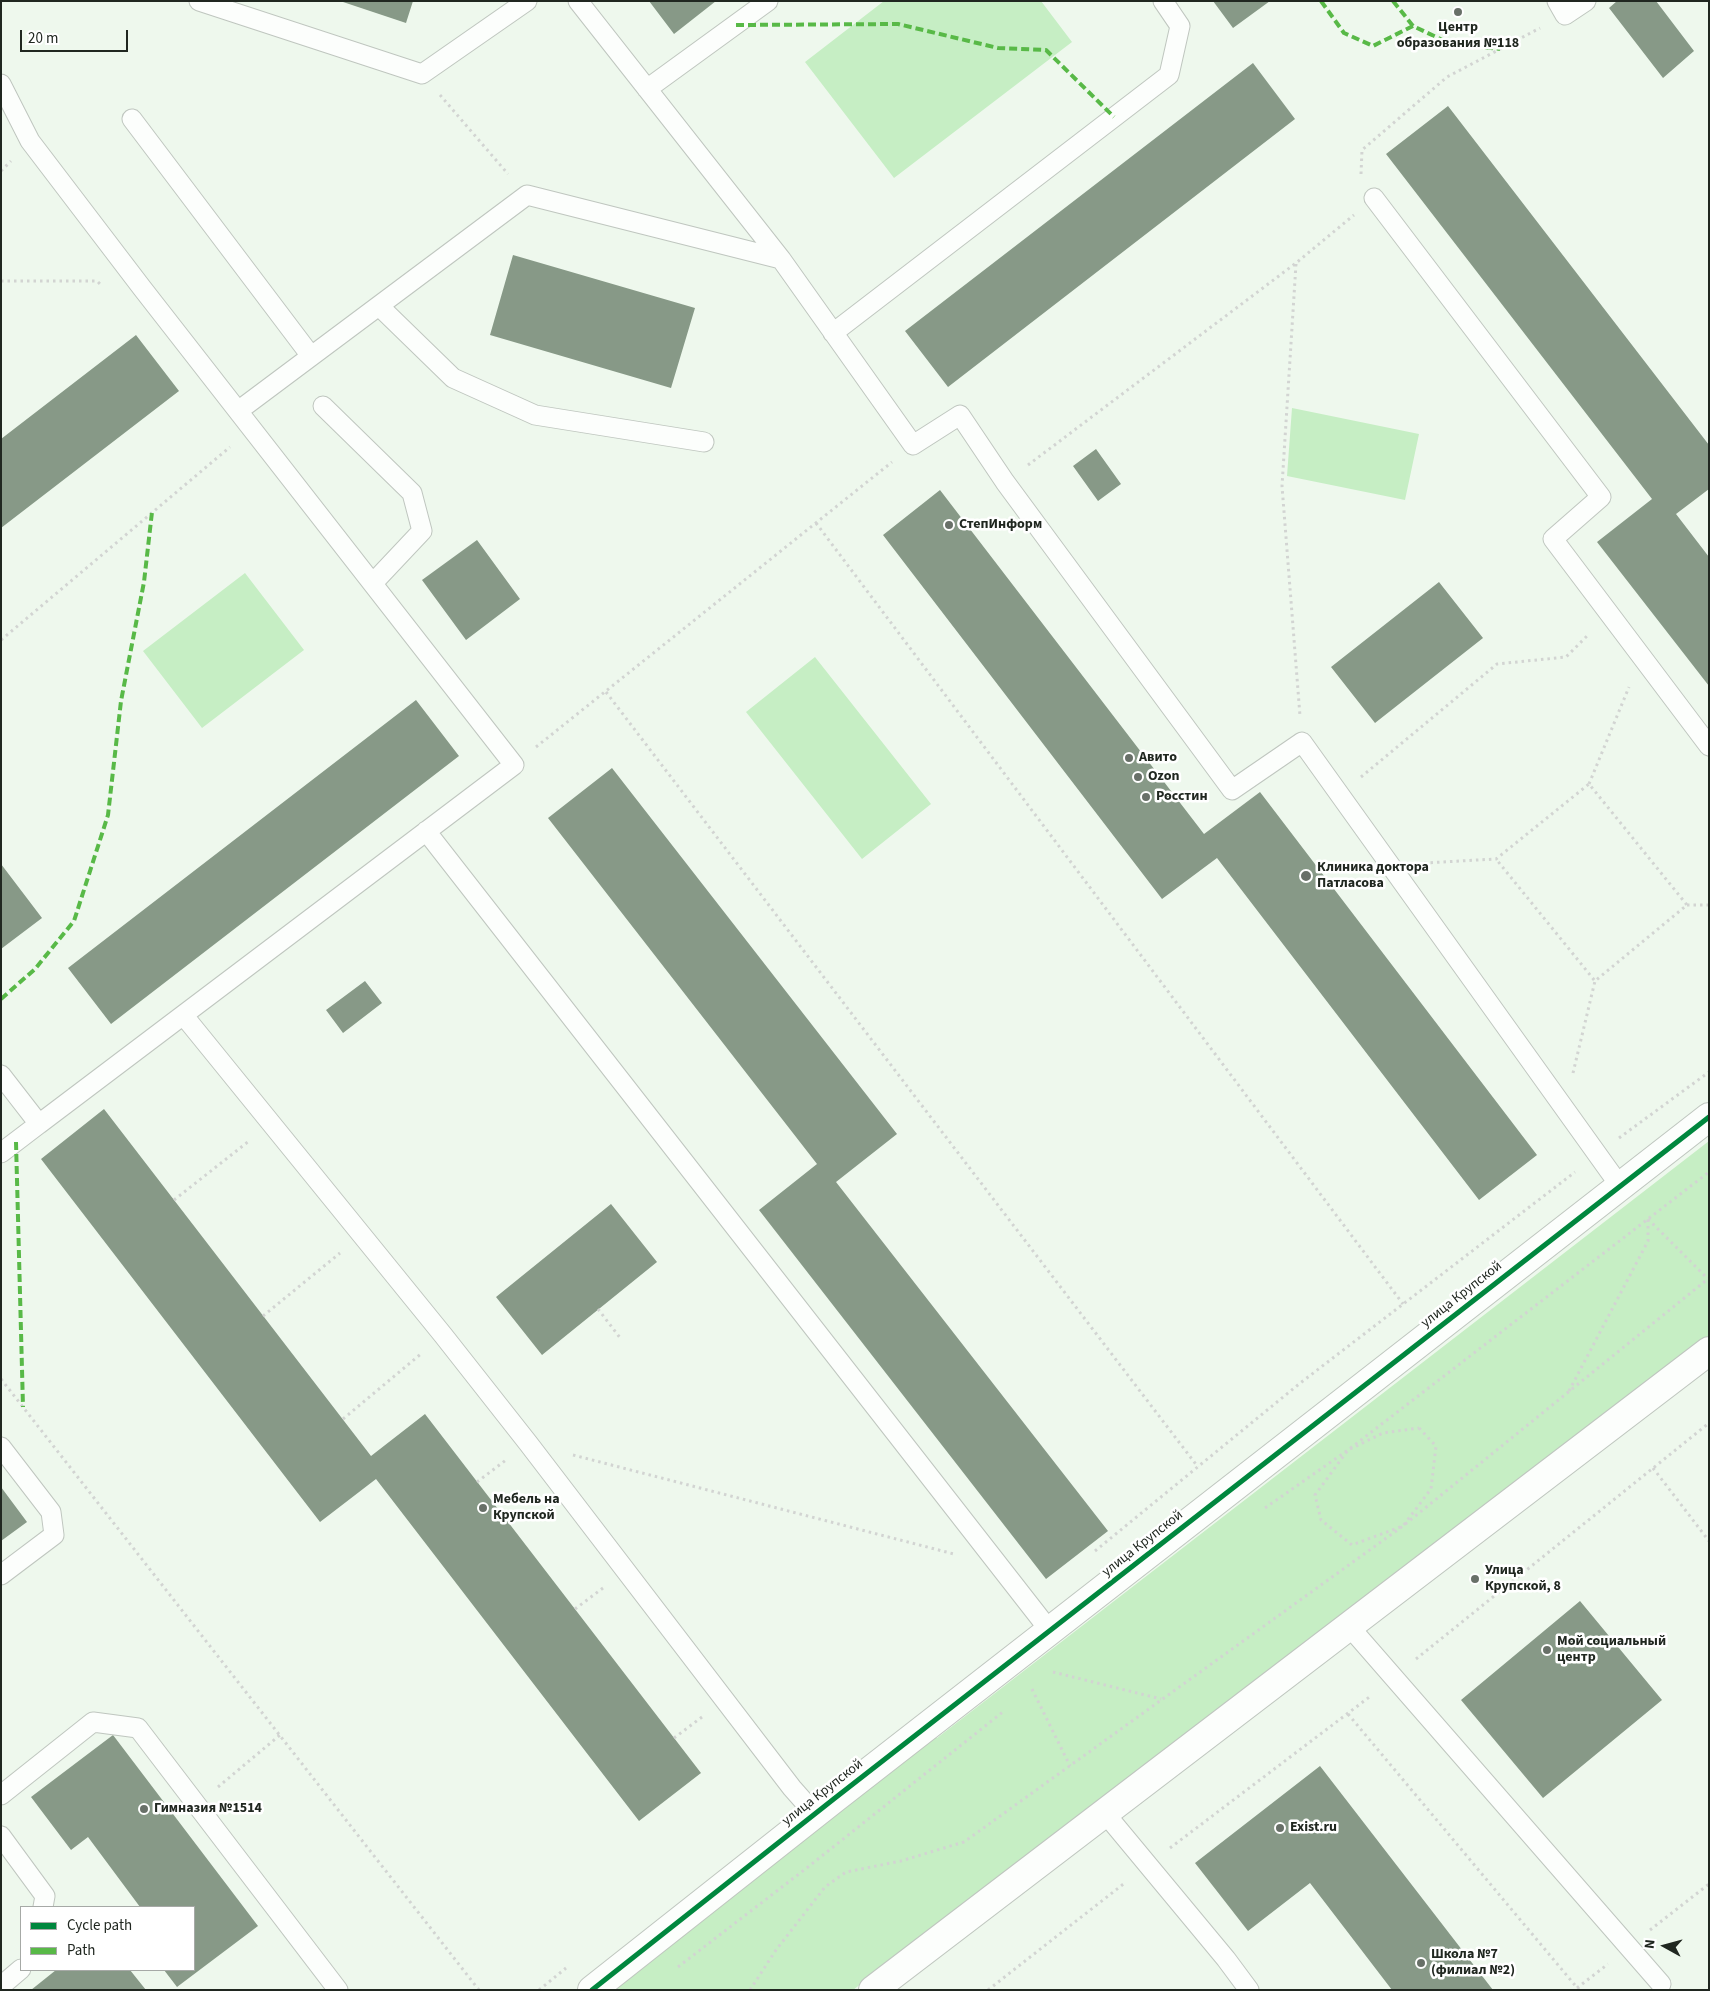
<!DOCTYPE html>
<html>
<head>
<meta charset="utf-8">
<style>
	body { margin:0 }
	#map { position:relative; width:1710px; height:1991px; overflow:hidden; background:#eef8ed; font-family:"Source Sans 3",sans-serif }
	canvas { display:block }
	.frame { position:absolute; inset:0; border:2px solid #202720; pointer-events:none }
	.legend { position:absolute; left:20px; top:1906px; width:175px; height:65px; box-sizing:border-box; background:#fff; border:1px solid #a6a9a6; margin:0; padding:6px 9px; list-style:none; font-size:15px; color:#202720 }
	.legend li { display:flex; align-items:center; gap:10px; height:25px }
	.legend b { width:25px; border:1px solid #a6a9a6 }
	.north { position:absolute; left:1640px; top:1921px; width:50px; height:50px; -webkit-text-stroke:4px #fff; paint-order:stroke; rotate:277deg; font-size:14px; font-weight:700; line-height:20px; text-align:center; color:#202720 }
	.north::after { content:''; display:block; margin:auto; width:18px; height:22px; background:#202720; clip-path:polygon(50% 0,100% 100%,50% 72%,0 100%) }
	.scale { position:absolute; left:20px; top:30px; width:108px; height:22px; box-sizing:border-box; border:2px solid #202720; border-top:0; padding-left:6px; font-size:15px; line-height:18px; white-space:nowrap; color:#202720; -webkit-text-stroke:4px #fff; paint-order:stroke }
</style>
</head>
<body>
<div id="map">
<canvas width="1710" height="1991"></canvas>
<div class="frame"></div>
<ul class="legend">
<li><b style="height:6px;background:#00873e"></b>Cycle path</li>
<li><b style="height:6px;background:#58b947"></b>Path</li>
</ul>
<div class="north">N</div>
<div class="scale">20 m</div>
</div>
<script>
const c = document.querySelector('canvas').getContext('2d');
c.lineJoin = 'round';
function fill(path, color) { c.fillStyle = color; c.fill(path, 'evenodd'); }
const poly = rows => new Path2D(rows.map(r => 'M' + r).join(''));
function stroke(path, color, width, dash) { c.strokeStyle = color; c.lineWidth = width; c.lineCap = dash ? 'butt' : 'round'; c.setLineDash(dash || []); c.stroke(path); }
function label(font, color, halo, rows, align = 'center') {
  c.font = font + ' "Source Sans 3",sans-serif'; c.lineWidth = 5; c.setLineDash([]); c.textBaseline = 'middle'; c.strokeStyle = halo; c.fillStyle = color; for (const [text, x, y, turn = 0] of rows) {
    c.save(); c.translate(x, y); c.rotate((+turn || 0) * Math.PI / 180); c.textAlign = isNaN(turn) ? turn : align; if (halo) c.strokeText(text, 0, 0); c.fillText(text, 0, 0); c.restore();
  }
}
fill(poly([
	[884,1,1041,1,1072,42,894,178,805,62],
	[1292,408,1419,434,1405,500,1287,476],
	[245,573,304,650,202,728,143,651],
	[815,657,931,804,862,859,746,712],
	[1709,1141,1709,1335,853,1990,612,1990,934,1738,937,1738]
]), '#c6eec4');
fill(poly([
	[340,1,413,1,406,23],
	[649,1,716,1,674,34],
	[1213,1,1270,1,1233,28],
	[1617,1,1656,1,1694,51,1663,78,1609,8],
	[1253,63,1295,119,948,387,905,331],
	[1448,106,1709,445,1709,489,1676,514,1709,557,1709,686,1597,542,1652,499,1386,154],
	[513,255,695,308,671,388,490,335],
	[136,335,179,391,1,528,1,439],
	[1096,449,1121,484,1098,501,1073,466],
	[940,490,1204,834,1260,792,1537,1155,1479,1200,1217,858,1162,899,883,535],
	[477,540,520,599,466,640,422,580],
	[1439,582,1483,638,1375,723,1331,667],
	[416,700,459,756,111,1024,68,968],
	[612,768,897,1134,836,1182,1108,1531,1046,1579,759,1210,817,1164,548,818],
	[1,864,42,918,1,949],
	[365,981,382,1003,343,1033,326,1010],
	[104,1109,371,1456,425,1414,701,1773,639,1821,376,1479,320,1522,41,1159],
	[611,1204,657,1262,542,1355,496,1297],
	[1,1487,27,1522,1,1541],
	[1580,1601,1662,1700,1543,1798,1461,1700],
	[113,1735,258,1926,177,1987,164,1970,194,1970,194,1907,140,1907,88,1837,71,1850,31,1797],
	[1320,1766,1493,1990,1392,1990,1310,1883,1248,1931,1195,1863],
	[56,1970,130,1970,146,1990,31,1990]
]), '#879987');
const service = poly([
	[199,1,422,74,527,1],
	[578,1,781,259,913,445,960,415,1005,482,1232,790,1302,742,1620,1186],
	[1557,1,1565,15,1586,1],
	[1,84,30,141,142,288,514,765,39,1124,1,1075],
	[647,89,768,1],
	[132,119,311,356],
	[1374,198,1601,497,1553,539,1709,746],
	[379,306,453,378,535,415,704,442],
	[833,333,1169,75,1180,26,1163,1],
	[323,406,412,493,422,531,373,583],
	[238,411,527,195,781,259],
	[426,831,1050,1631],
	[184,1016,443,1335,528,1443,792,1788,815,1814],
	[1,1153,39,1124],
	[1,1447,51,1512,54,1535,1,1575],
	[1348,1625,1661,1984],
	[1,1795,93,1722,138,1728,338,1990],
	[1104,1812,1226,1959,1249,1990],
	[1,1836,45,1896,43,1907],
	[1,1986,21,1969]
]);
const tertiary = poly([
	[592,1990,835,1798,1709,1117],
	[873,1990,1709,1351]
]);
stroke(service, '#bfc6bf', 21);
stroke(tertiary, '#bfc6bf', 30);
stroke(poly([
	[440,95,508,174],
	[1,171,11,161],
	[1361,174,1362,150,1447,77,1540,28],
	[1296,264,1282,486,1300,716],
	[1,281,97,281,102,286],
	[1028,465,1296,263,1354,215],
	[816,523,1403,1304],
	[1,640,230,447],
	[606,692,1198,1467],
	[536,747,892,462],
	[1361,777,1497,664,1566,657,1589,634],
	[1589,784,1629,687],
	[1424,863,1496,859,1589,784,1687,905,1595,981,1496,859],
	[1687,905,1709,905],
	[1573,1073,1595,981],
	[1619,1138,1709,1072],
	[174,1200,249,1141],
	[1648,1219,1708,1279],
	[598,1309,621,1339],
	[263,1316,340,1253],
	[1,1379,479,1990],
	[1569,1391,1648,1241,1648,1219],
	[343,1419,422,1353],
	[1419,1428,1436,1446,1431,1489,1403,1526,1352,1545,1321,1520,1315,1495,1348,1450,1383,1433,1419,1428],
	[573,1455,954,1554],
	[1653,1468,1709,1541],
	[477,1482,506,1460],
	[1265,1508,1348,1450,1709,1172],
	[1095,1551,1299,1384,1575,1172],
	[575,1609,603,1588],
	[1416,1659,1709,1423],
	[1053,1672,1161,1699],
	[1032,1689,1070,1766],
	[1348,1714,1579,1990],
	[674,1738,702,1717],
	[218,1787,280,1735],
	[1170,1848,1372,1695],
	[1650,1930,1709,1884],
	[678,1967,808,1867,1004,1711],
	[1577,1988,1608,1964],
	[539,1990,566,1968],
	[750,1990,776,1950,825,1887,846,1872,901,1861,964,1842,1403,1526,1709,1278],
	[988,1990,1126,1882]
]), '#d2d4d2', 3, [2.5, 4]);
stroke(service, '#fcfefc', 19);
stroke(tertiary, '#fcfefc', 28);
stroke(poly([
	[1321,1,1344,33,1373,46,1413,26],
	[1393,1,1413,26,1449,43,1500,49],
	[736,25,898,24,998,48,1046,50,1114,117],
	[1,999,35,969,74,921,108,815,121,701,144,582,152,512],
	[16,1142,23,1407]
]), '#58b947', 4, [8, 4]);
stroke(poly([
	[592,1990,835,1798,1709,1117]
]), '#00873e', 5);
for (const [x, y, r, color] of [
	[1458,12,5,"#687068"],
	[949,525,5,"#687068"],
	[1129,758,5,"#687068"],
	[1138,777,5,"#687068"],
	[1146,797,5,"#687068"],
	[1306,876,6,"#687068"],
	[483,1508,5,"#687068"],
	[1475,1579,5,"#687068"],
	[1547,1650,5,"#687068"],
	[144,1809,5,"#687068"],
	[1280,1828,5,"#687068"],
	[1421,1963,5,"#687068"]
]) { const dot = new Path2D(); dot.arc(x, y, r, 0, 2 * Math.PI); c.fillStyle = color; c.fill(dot); stroke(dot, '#fff', 2); }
label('bold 14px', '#202720', '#fff', [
	["Центр",1458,28,"center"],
	["образования №118",1458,44,"center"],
	["СтепИнформ",959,525],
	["Авито",1139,758],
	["Ozon",1148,777],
	["Росстин",1156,797],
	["Клиника доктора",1317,868],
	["Патласова",1317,884],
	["Мебель на",493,1500],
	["Крупской",493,1516],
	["Улица",1485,1571],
	["Крупской, 8",1485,1587],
	["Мой социальный",1557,1642],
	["центр",1557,1658],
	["Гимназия №1514",154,1809],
	["Exist.ru",1290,1828],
	["Школа №7",1431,1955],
	["(филиал №2)",1431,1971]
], 'left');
label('14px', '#202720', '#fff', [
	["улица Крупской",1462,1295,-38],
	["улица Крупской",1143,1544,-38],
	["улица Крупской",823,1793,-38]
]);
</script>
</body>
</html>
